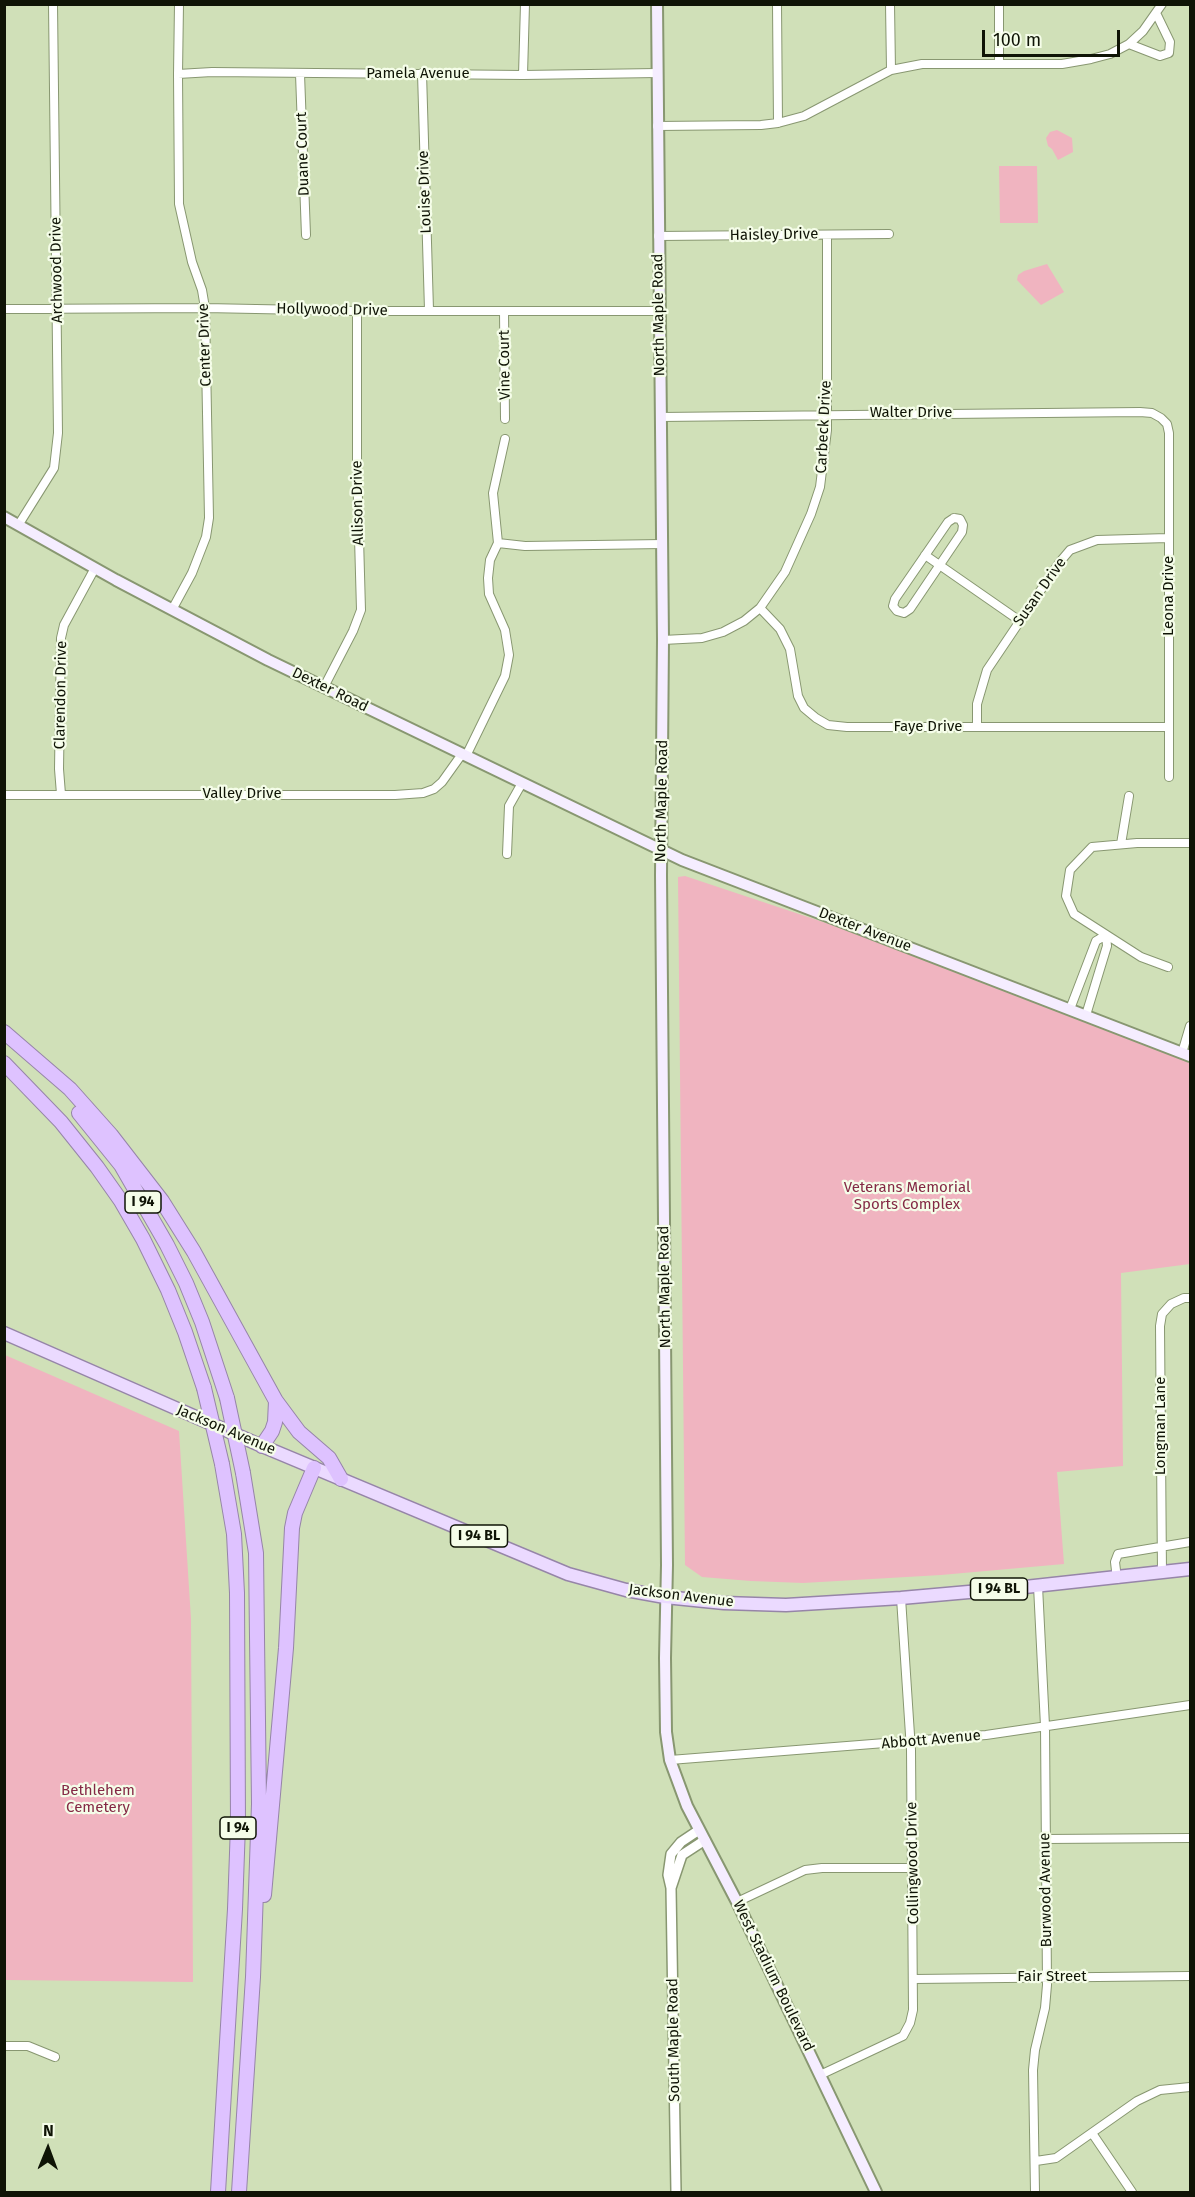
<!DOCTYPE html>
<html>
<head>
<meta charset="utf-8">
<style>
	body { margin:0 }
	#map { position:relative; width:1195px; height:2197px; overflow:hidden; background:#d0e0b8; font-family:"Fira Sans",sans-serif }
	canvas { display:block }
	.frame { position:absolute; inset:0; border:6px solid #0f1406; pointer-events:none }
	.north { position:absolute; left:18px; top:2119px; width:60px; height:60px; -webkit-text-stroke:4px #f5fde9; paint-order:stroke; rotate:1deg; font-size:16px; font-weight:700; line-height:24px; text-align:center; color:#0f1406 }
	.north::after { content:''; display:block; margin:auto; width:21px; height:27px; background:#0f1406; clip-path:polygon(50% 0,100% 100%,50% 72%,0 100%) }
	.scale { position:absolute; left:982px; top:30px; width:138px; height:27px; box-sizing:border-box; border:3px solid #0f1406; border-top:0; padding-left:8px; font-size:18px; line-height:21px; white-space:nowrap; color:#0f1406; -webkit-text-stroke:4px #f5fde9; paint-order:stroke }
</style>
</head>
<body>
<div id="map">
<canvas width="1195" height="2197"></canvas>
<div class="frame"></div>
<div class="north">N</div>
<div class="scale">100 m</div>
</div>
<script>
const c = document.querySelector('canvas').getContext('2d');
c.lineJoin = 'round';
function fill(path, color) { c.fillStyle = color; c.fill(path, 'evenodd'); }
const poly = rows => new Path2D(rows.map(r => 'M' + r).join(''));
function stroke(path, color, width, dash) { c.strokeStyle = color; c.lineWidth = width; c.lineCap = dash ? 'butt' : 'round'; c.setLineDash(dash || []); c.stroke(path); }
function label(font, color, halo, rows, align = 'center') {
  c.font = font + ' "Fira Sans",sans-serif'; c.lineWidth = 4.5; c.setLineDash([]); c.textBaseline = 'middle'; c.strokeStyle = halo; c.fillStyle = color; for (const [text, x, y, turn = 0] of rows) {
    c.save(); c.translate(x, y); c.rotate((+turn || 0) * Math.PI / 180); c.textAlign = isNaN(turn) ? turn : align; if (halo) c.strokeText(text, 0, 0); c.fillText(text, 0, 0); c.restore();
  }
}
fill(poly([
	[1057,130,1072,138,1073,152,1058,160,1052,149,1048,146,1046,138,1050,132],
	[999,166,1037,166,1038,223,1000,223],
	[1047,264,1064,292,1041,305,1017,280,1018,275,1024,271],
	[685,876,832,925,1190,1063,1190,1264,1121,1273,1123,1466,1057,1472,1064,1564,941,1575,803,1583,751,1581,702,1577,685,1565,678,877],
	[5,1355,179,1431,191,1619,193,1982,5,1980]
]), '#f0b4c0');
const minor = poly([
	[777,4,778,123],
	[890,4,891,70],
	[999,4,999,64],
	[1129,44,1160,56,1169,53,1170,42,1156,13],
	[422,73,429,310],
	[178,74,212,72,523,75,657,73],
	[300,74,306,235],
	[523,75,525,4],
	[657,126,761,125,778,123,804,116,891,70,922,64,1062,64,1091,59,1110,54,1129,44,1143,31,1162,4],
	[658,236,889,234],
	[4,309,205,308,357,311,659,311],
	[504,311,505,419],
	[660,417,1140,412,1152,413,1161,418,1167,424,1169,433,1169,777],
	[954,518,960,519,963,525,962,532,910,609,904,613,897,611,893,606,895,599,948,522,954,518],
	[19,524,54,468,58,433,53,4],
	[498,543,525,546,663,544],
	[925,555,1020,621],
	[173,608,192,573,206,537,209,518,205,308,202,290,192,262,179,204,178,74,179,4],
	[760,608,780,629,790,649,798,696,804,708,816,718,828,725,847,727,1169,727],
	[663,640,702,638,723,632,744,621,760,608,785,572,811,514,820,487,827,430,827,235],
	[324,687,353,631,361,610,357,465,357,311],
	[977,726,977,704,987,670,1059,563,1070,550,1097,540,1168,538],
	[466,756,505,676,509,655,505,630,489,594,488,578,490,560,498,543,493,493,505,439],
	[61,794,59,769,61,638,64,625,95,568],
	[4,795,395,795,423,793,434,789,442,782,462,754],
	[1121,844,1129,796],
	[507,854,509,806,522,783],
	[1168,967,1141,957,1074,914,1066,896,1070,870,1092,847,1137,843,1190,843],
	[1070,1009,1096,941,1106,935,1107,946,1086,1015],
	[1182,1053,1190,1026],
	[1162,1573,1160,1326,1162,1314,1171,1304,1184,1298,1190,1298],
	[1117,1579,1115,1562,1118,1554,1190,1542],
	[670,1760,986,1735,1190,1705],
	[1045,1839,1190,1838],
	[737,1902,805,1870,822,1868,913,1868],
	[914,1979,1190,1976],
	[4,2046,28,2046,55,2057],
	[820,2075,903,2036,910,2023,913,2010,911,1750,901,1598],
	[1092,2133,1132,2192],
	[1036,2161,1056,2158,1137,2101,1160,2090,1190,2087],
	[1035,2192,1033,2070,1035,2050,1045,2008,1047,1985,1045,1726,1038,1586]
]);
const tertiary = poly([
	[671,1888,682,1855,705,1840],
	[676,2192,671,1888,668,1875,671,1854,681,1842,699,1830]
]);
const secondary = poly([
	[657,4,663,640,661,875,667,1565,665,1658,666,1732,670,1760,687,1806,737,1902,876,2192],
	[4,517,116,580,268,660,682,860,1190,1056]
]);
const primary = poly([
	[4,1333,262,1446,568,1574,626,1590,665,1597,724,1603,786,1605,901,1598,1025,1587,1190,1569]
]);
const motorway = poly([
	[4,1032,70,1089,111,1135,162,1201,194,1252,276,1401,299,1432,329,1458,341,1479],
	[4,1063,61,1122,97,1167,121,1201,143,1239,168,1290,185,1332,204,1388],
	[79,1113,121,1165,167,1245,186,1283,202,1322,227,1398],
	[262,1446,272,1431,275,1422,276,1401],
	[264,1895,286,1648,292,1528,295,1513,314,1468],
	[218,2192,235,1909,238,1825,237,1593,234,1534,222,1464],
	[239,2192,253,1977,259,1804,256,1553,243,1473]
]);
stroke(minor, '#889771', 10);
stroke(tertiary, '#889771', 12);
stroke(secondary, '#889771', 14);
stroke(primary, '#9685a8', 15);
stroke(motorway, '#9685a8', 16);
stroke(minor, '#fff', 8);
stroke(tertiary, '#fff', 9);
stroke(secondary, '#f5edff', 10);
stroke(primary, '#ebdaff', 12);
stroke(motorway, '#dec2ff', 14);
const motorwayBridge = poly([
	[204,1388,222,1464],
	[227,1398,243,1473]
]);
stroke(motorwayBridge, '#9685a8', 16, []);
stroke(motorwayBridge, '#dec2ff', 14);
for (const [x, y, w] of [
	[143,1202,36],
	[479,1536,57],
	[999,1589,57],
	[238,1828,36]
]) { const box = new Path2D(); box.roundRect(x - w / 2, y - 11, w, 22, 4.5); c.fillStyle = '#f5fde9'; c.fill(box); stroke(box, '#0f1406', 1.5); }
label('bold 14px', '#0f1406', null, [
	["I 94",143,1202],
	["I 94 BL",479,1536],
	["I 94 BL",999,1589],
	["I 94",238,1828]
]);
label('15px', '#0f1406', '#f5fde9', [
	["Pamela Avenue",418,74],
	["Duane Court",303,154,-92],
	["Louise Drive",425,192,-92],
	["Haisley Drive",774,235,-1],
	["Archwood Drive",57,270,-91],
	["Hollywood Drive",332,310,1],
	["North Maple Road",659,315,-91],
	["Center Drive",205,345,-92],
	["Vine Court",505,365,-91],
	["Walter Drive",911,413],
	["Carbeck Drive",824,427,-87],
	["Allison Drive",358,503,-91],
	["Susan Drive",1040,592,-55],
	["Leona Drive",1169,596,-90],
	["Dexter Road",330,690,26],
	["Clarendon Drive",61,695,-89],
	["Faye Drive",928,727],
	["Valley Drive",242,794],
	["North Maple Road",662,801,-89],
	["Dexter Avenue",865,930,21],
	["North Maple Road",665,1287,-91],
	["Longman Lane",1161,1426,-90],
	["Jackson Avenue",226,1430,23],
	["Jackson Avenue",681,1596,7],
	["Abbott Avenue",931,1740,-5],
	["Collingwood Drive",913,1863,-91],
	["Burwood Avenue",1046,1890,-91],
	["West Stadium Boulevard",773,1976,64],
	["Fair Street",1052,1977],
	["South Maple Road",674,2040,-91]
]);
label('15px', '#842945', '#f5fde9', [
	["Veterans Memorial",907,1188],
	["Sports Complex",907,1205],
	["Bethlehem",98,1791],
	["Cemetery",98,1808]
]);
</script>
</body>
</html>
